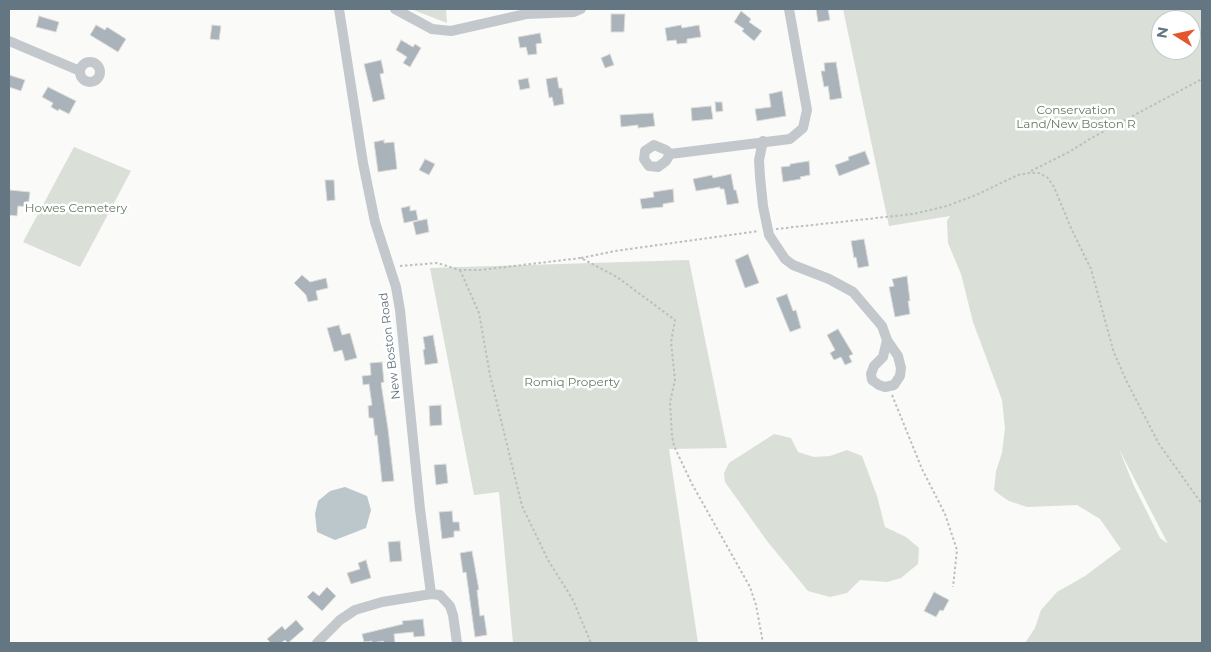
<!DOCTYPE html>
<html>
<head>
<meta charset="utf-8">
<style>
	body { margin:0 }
	#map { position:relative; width:1211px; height:652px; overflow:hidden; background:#fafaf8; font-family:Montserrat,sans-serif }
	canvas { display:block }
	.frame { position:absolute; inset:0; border:10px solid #657683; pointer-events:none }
	.north { position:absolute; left:1151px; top:10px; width:50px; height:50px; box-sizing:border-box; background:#fff; border:1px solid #c1c8cd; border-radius:50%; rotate:280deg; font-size:14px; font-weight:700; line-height:20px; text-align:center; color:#657683 }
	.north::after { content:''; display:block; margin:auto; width:18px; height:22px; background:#e4572e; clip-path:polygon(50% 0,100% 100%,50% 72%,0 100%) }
</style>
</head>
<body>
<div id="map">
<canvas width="1211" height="652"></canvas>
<div class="frame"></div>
<div class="north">N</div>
</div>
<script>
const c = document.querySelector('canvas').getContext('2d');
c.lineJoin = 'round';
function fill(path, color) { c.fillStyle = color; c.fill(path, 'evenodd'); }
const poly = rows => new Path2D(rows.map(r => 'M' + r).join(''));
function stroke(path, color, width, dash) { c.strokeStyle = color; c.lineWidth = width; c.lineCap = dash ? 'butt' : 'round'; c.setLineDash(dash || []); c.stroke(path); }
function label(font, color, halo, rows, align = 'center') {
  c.font = font + ' Montserrat,sans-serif'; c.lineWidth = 5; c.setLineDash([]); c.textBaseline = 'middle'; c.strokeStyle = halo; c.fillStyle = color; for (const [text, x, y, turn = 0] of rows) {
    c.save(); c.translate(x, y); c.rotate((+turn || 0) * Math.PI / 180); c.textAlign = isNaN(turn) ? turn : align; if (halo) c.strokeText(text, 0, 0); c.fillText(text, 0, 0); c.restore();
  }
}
fill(poly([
	[411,9,446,9,447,23],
	[843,9,1202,9,1202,643,1025,643,1035,628,1041,610,1057,592,1085,576,1121,549,1100,519,1077,505,1027,507,1009,501,1000,495,994,490,996,471,1002,453,1005,428,1002,400,973,322,961,274,948,243,947,221,950,216,889,226],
	[1161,20,1191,20,1191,50,1161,50],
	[1119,449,1167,542,1167,543,1160,538,1134,486],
	[74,147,131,171,80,267,23,242],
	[689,260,727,448,669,449,698,643,513,643,499,492,474,495,430,268],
	[774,434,791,438,798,452,814,457,830,456,847,450,862,456,877,496,885,527,906,537,919,548,918,564,901,578,887,582,860,580,847,593,830,597,808,591,767,541,725,482,724,473,729,463]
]), '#dadfd7');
fill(poly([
	[345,487,367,496,371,510,366,528,335,540,317,532,315,514,318,501,330,491]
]), '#bbc7cb');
const building = poly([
	[816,9,828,9,830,20,818,22,816,9],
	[741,11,751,19,749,22,762,31,754,41,742,31,744,29,734,22,741,11],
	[611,14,625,14,624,32,611,32,611,14],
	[39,16,59,22,56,32,36,27,39,16],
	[96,25,105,30,107,27,126,39,118,52,90,35,96,25],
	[212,25,221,26,219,40,210,39,212,25],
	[681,25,682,28,699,25,701,37,687,39,687,43,677,44,676,40,667,41,665,28,681,25],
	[540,33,542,43,536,44,537,54,528,55,526,47,520,48,518,37,540,33],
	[401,40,413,47,415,44,421,48,410,67,403,63,407,57,396,50,401,40],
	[610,54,614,65,605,68,601,58,610,54],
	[381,60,384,73,380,74,385,99,373,102,364,64,381,60],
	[836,62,842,98,830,100,828,86,824,87,821,71,825,71,824,63,836,62],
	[9,75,25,80,21,91,9,87,9,75],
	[557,77,559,88,562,88,564,104,554,106,552,97,549,98,546,79,557,77],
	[528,78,530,88,520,90,518,80,528,78],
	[48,87,76,101,69,114,59,109,58,111,51,107,53,103,42,97,48,87],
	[782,91,786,116,757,121,755,109,771,107,769,94,782,91],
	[715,102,722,102,723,111,716,112,715,102],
	[711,106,713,119,692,121,691,108,711,106],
	[653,113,655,126,638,128,638,125,621,127,620,115,653,113],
	[384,140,384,143,394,142,397,169,378,172,374,142,384,140],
	[865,151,870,164,839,176,835,165,849,160,848,157,865,151],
	[425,159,435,164,429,175,419,170,425,159],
	[809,161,810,175,800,177,801,179,783,182,781,167,790,166,790,164,809,161],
	[731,174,734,190,736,190,739,203,727,205,724,189,720,189,720,187,696,191,693,179,712,175,713,178,731,174],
	[325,180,334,180,335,200,327,201,325,180],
	[673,189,674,202,663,204,663,207,642,209,640,199,654,197,653,192,673,189],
	[9,190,30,192,28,207,18,206,17,216,9,215,9,190],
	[410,206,410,211,416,210,418,220,404,223,401,208,410,206],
	[427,219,429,232,416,235,413,222,427,219],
	[864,239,869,266,858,268,856,257,854,258,851,241,864,239],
	[748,254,759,283,745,288,735,260,748,254],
	[302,275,310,282,326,278,328,288,316,291,318,300,308,302,306,295,294,283,302,275],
	[907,276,910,301,908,301,910,314,895,317,889,287,894,286,892,279,907,276],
	[787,294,793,311,796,310,801,328,790,332,776,298,787,294],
	[339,325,342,335,350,333,357,358,345,361,342,350,334,352,327,328,339,325],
	[838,329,853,354,849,356,852,362,845,365,841,357,834,360,830,353,835,350,827,335,838,329],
	[433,335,438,363,425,365,423,350,425,349,423,337,433,335],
	[382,362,384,382,381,383,388,429,394,481,382,482,377,435,375,436,373,418,369,418,368,406,372,405,369,384,363,385,362,376,371,375,370,363,382,362],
	[441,405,442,425,430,426,429,406,441,405],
	[446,464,448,483,436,485,434,465,446,464],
	[452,511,453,522,459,522,460,531,454,531,454,537,442,539,439,512,452,511],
	[400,541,402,561,390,562,388,542,400,541],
	[472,551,479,590,477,590,480,616,484,615,487,635,475,637,466,572,463,573,460,553,472,551],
	[366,560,371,578,351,584,347,573,360,569,358,563,366,560],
	[327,587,336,596,322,611,307,597,313,591,319,596,327,587],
	[934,592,949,600,943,611,940,610,936,617,924,611,934,592],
	[423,619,425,636,414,637,413,632,394,634,395,643,384,643,383,641,372,643,372,641,364,642,362,634,403,624,402,621,423,619],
	[296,620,304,629,288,643,285,640,281,643,271,643,267,639,282,626,285,630,296,620]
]);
fill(building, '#aab3b9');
stroke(building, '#dcdcda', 1);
stroke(poly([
	[1031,171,1069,152,1095,136,1202,79],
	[776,229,913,214,947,206,976,195,1018,175,1029,173,1039,173,1048,178,1054,187,1071,228,1091,269,1114,353,1127,382,1159,444,1202,504],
	[581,258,615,251,759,231],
	[400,266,437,263,460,270,480,270,581,258,617,277,675,320,671,342,675,380,670,402,672,436,674,446,692,484,750,587,756,605,763,643],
	[460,270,479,313,490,375,522,506,548,560,573,600,591,643],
	[892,395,922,469,945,514,957,550,953,587]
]), '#bbbfc2', 2, [2.5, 2.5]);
stroke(poly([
	[339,9,363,163,375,222,396,287,400,310,420,509,431,594,440,595,450,606,453,615,457,643],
	[395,9,432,29,451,31,526,14,574,12,581,9],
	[9,41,80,71],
	'80 72a10 10 0 1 1 20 0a10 10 0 1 1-20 0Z',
	[763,141,759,160,760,177,763,206,769,235,785,259,793,265,829,279,853,292,882,326,887,340,883,357,874,366,871,374,872,380,879,385,885,387,894,385,900,376,901,368,898,356,887,340],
	[670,154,666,161,658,167,649,166,644,159,645,151,654,145,666,150,670,154,790,139,803,128,807,110,789,9],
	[317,643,340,620,355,610,382,602,431,594]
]), '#c3c8cc', 10);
label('12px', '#687a64', '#fff', [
	["Conservation",1076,110],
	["Land/New Boston R",1076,124],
	["Howes Cemetery",76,208],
	["Romiq Property",572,382]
]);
label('12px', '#657683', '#fff', [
	["New Boston Road",390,346,-97]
]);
</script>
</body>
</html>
